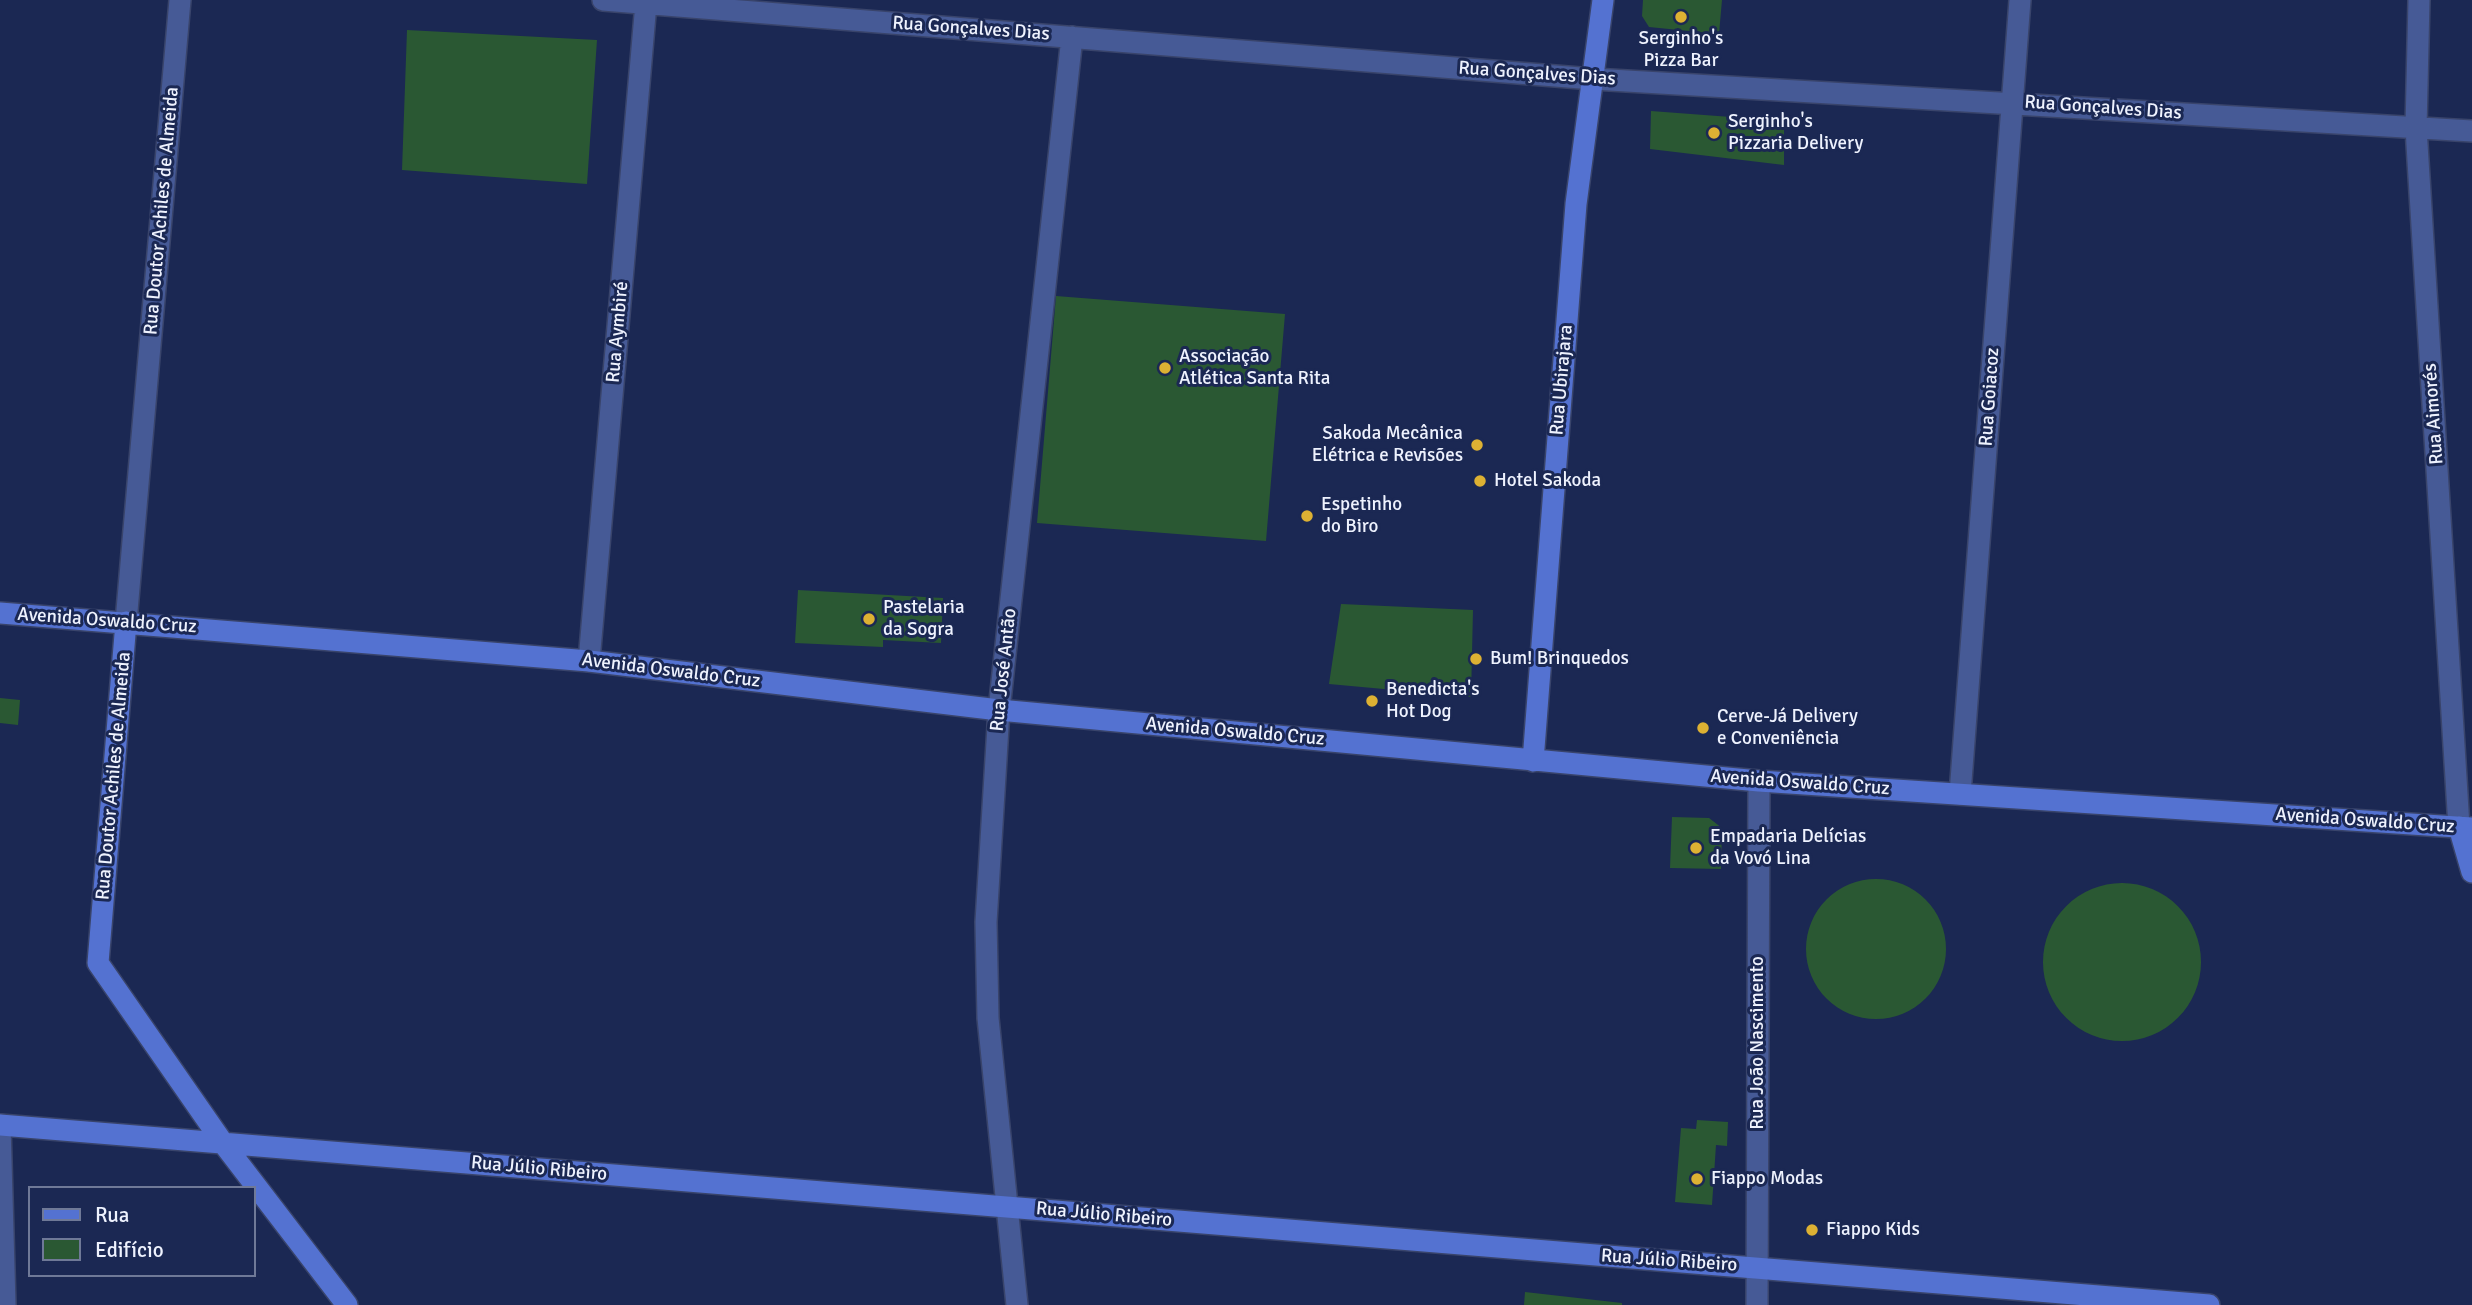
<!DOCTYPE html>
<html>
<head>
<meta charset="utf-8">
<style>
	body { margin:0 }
	#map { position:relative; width:2472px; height:1305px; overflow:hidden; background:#1b2853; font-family:Signika,sans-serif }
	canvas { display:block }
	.legend { position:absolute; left:28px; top:1186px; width:228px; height:91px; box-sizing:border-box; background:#1b2853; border:2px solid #6f7997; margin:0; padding:9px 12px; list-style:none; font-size:21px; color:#eef2fe }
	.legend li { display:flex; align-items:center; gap:14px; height:35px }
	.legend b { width:35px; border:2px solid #6f7997 }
</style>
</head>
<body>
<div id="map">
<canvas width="2472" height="1305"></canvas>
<ul class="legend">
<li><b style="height:9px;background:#5472d1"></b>Rua</li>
<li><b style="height:19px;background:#2a5833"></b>Edifício</li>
</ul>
</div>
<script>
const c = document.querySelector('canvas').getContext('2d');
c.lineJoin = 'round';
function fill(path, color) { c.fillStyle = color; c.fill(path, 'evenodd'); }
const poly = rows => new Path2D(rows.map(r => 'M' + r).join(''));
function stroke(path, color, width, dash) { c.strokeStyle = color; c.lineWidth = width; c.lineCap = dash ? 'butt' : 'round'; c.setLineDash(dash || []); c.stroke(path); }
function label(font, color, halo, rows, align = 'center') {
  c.font = font + ' Signika,sans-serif'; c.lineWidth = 6; c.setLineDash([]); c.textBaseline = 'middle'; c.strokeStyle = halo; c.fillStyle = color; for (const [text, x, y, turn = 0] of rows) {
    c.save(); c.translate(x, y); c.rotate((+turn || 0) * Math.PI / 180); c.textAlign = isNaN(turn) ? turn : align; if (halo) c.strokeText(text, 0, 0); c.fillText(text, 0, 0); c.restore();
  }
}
fill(poly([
	[1643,0,1722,0,1719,34,1649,27,1642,16],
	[407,30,597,40,587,184,402,170],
	[1651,111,1784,121,1784,165,1650,149],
	[1056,296,1285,314,1266,541,1037,523],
	[798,590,943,598,941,643,883,640,883,647,795,643],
	[1341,604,1473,610,1471,697,1329,684],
	[0,698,20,700,18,725,0,723],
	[1672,817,1709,818,1722,828,1721,869,1670,868],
	'1806 949a70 70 0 1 1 140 0a70 70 0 1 1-140 0Z',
	'2043 962a79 79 0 1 1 158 0a79 79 0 1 1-158 0Z',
	[1697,1120,1728,1122,1727,1146,1716,1145,1712,1205,1675,1202,1681,1128,1696,1129],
	[1525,1292,1622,1303,1622,1305,1524,1305]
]), '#2a5833');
const street = poly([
	[603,0,1593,79,2472,131],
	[2419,0,2416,128,2459,827],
	[126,622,180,0],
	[589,661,646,3],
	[1960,794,2020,0],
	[0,1125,5,1305],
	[1017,1305,988,1018,986,922,999,710,1072,37],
	[1757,1305,1759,781]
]);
const secondary = poly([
	[0,613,589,661,999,710,1759,781,2472,828],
	[126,622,98,963,223,1143,347,1305],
	[1533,761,1576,204,1603,0],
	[2459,827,2472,872],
	[0,1125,2209,1305]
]);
stroke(street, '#39446b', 24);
stroke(secondary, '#39446b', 24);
stroke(poly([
	[1345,527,1356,528]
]), '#6c7695', 4.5, [2, 5]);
stroke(street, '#465a96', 21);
stroke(secondary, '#5472d1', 21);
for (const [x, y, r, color] of [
	[1681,17,7,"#ddb133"],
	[1714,133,7,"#ddb133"],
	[1165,368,7,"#ddb133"],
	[1477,445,7,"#ddb133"],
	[1480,481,7,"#ddb133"],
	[1307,516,7,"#ddb133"],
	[869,619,7,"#ddb133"],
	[1476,659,7,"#ddb133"],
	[1372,701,7,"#ddb133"],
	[1703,728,7,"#ddb133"],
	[1696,848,7,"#ddb133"],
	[1697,1179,7,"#ddb133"],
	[1812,1230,7,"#ddb133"]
]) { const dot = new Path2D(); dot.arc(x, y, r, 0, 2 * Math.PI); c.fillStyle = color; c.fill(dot); stroke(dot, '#1b2853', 2.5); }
label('19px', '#eef2fe', '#1b2853', [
	["Rua Gonçalves Dias",971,29,4],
	["Rua Gonçalves Dias",1537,74,4],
	["Rua Gonçalves Dias",2103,108,4],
	["Rua Doutor Achiles de Almeida",162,211,-85],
	["Rua Aymbiré",618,332,-85],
	["Rua Ubirajara",1562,380,-85],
	["Rua Goiacoz",1990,397,-86],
	["Rua Aimorés",2434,414,-94],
	["Avenida Oswaldo Cruz",107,621,4],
	["Rua José Antão",1004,670,-84],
	["Avenida Oswaldo Cruz",671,671,7],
	["Avenida Oswaldo Cruz",1235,732,5],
	["Rua Doutor Achiles de Almeida",114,776,-85],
	["Avenida Oswaldo Cruz",1800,783,4],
	["Avenida Oswaldo Cruz",2365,821,4],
	["Rua João Nascimento",1758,1043,-90],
	["Rua Júlio Ribeiro",539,1169,5],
	["Rua Júlio Ribeiro",1104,1215,5],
	["Rua Júlio Ribeiro",1669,1261,4]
]);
label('19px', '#eef2fe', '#1b2853', [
	["Serginho's",1681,39,"center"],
	["Pizza Bar",1681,61,"center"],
	["Serginho's",1728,122],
	["Pizzaria Delivery",1728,144],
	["Associação",1179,357],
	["Atlética Santa Rita",1179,379],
	["Sakoda Mecânica",1463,434,"right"],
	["Elétrica e Revisões",1463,456,"right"],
	["Hotel Sakoda",1494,481],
	["Espetinho",1321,505],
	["do Biro",1321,527],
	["Pastelaria",883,608],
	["da Sogra",883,630],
	["Bum! Brinquedos",1490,659],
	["Benedicta's",1386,690],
	["Hot Dog",1386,712],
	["Cerve-Já Delivery",1717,717],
	["e Conveniência",1717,739],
	["Empadaria Delícias",1710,837],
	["da Vovó Lina",1710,859],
	["Fiappo Modas",1711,1179],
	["Fiappo Kids",1826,1230]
], 'left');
</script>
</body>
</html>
